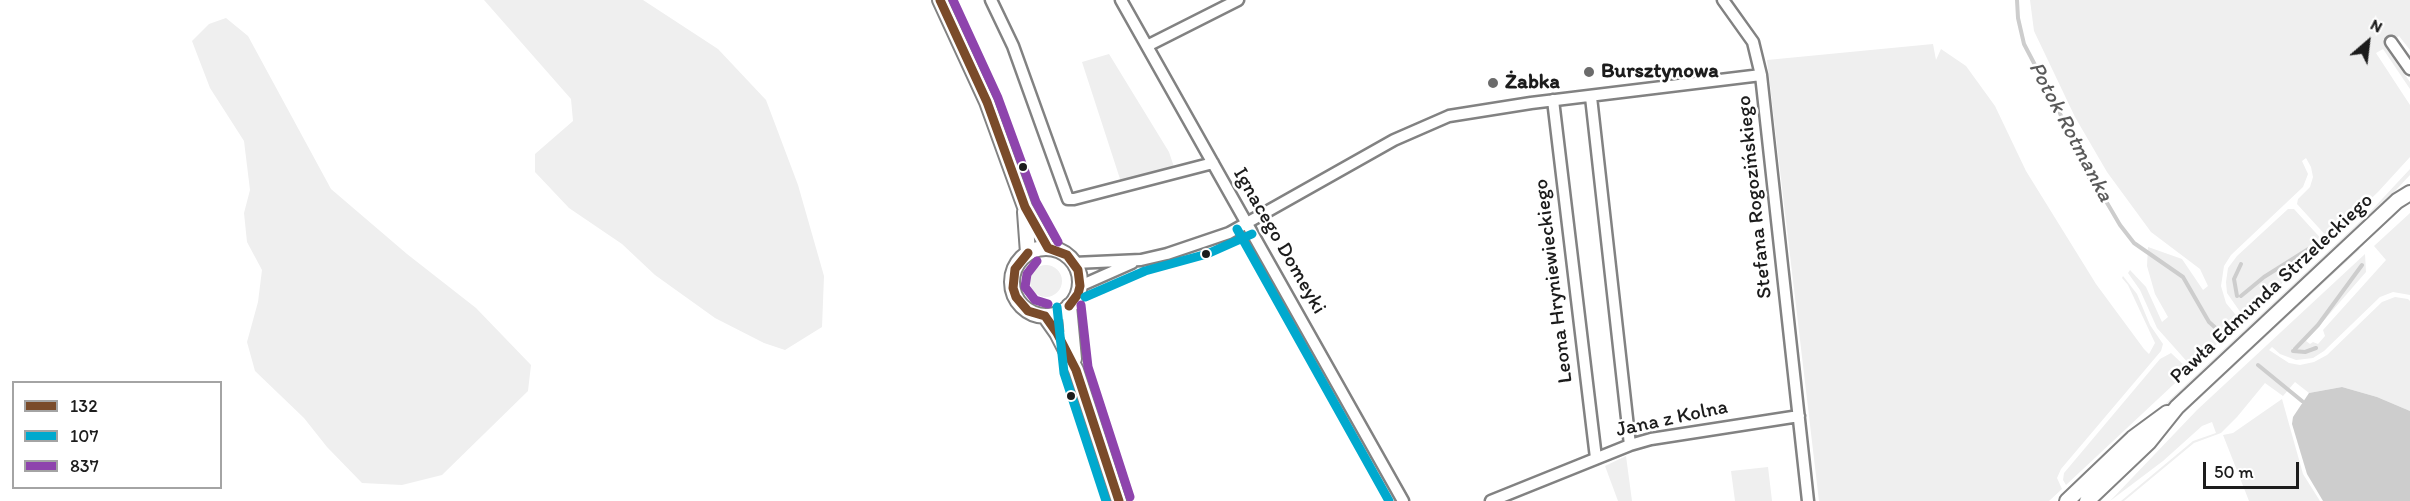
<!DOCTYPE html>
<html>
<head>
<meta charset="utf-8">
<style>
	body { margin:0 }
	#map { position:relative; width:2410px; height:501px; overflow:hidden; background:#fff; font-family:Itim,sans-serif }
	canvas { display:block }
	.legend { position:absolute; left:12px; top:381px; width:210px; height:108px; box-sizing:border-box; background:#fff; border:2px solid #a4a4a4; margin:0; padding:8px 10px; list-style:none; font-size:18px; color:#1c1c1c }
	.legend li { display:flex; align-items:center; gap:12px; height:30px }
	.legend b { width:30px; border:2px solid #a4a4a4 }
	.north { position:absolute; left:2338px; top:12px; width:60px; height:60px; -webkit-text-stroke:4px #fff; paint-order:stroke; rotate:28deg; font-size:16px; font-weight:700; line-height:24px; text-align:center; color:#1c1c1c }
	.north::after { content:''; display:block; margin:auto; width:21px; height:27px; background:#1c1c1c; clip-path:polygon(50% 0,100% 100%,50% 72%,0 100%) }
	.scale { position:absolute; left:2203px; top:462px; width:96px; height:27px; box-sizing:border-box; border:3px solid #1c1c1c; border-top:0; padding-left:8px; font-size:18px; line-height:21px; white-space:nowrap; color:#1c1c1c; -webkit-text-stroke:4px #fff; paint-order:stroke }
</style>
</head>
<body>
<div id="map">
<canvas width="2410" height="501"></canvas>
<ul class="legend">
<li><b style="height:8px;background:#7a4b2a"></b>132</li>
<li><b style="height:8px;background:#00a9ce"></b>107</li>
<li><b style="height:8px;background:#8e44ad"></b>837</li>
</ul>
<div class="north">N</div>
<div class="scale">50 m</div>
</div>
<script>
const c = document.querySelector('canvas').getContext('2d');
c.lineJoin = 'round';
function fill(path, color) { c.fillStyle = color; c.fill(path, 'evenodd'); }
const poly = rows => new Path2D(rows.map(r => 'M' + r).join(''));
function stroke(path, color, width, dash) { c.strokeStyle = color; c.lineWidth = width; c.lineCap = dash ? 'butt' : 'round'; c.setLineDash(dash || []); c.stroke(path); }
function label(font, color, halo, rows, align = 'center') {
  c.font = font + ' Itim,sans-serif'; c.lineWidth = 5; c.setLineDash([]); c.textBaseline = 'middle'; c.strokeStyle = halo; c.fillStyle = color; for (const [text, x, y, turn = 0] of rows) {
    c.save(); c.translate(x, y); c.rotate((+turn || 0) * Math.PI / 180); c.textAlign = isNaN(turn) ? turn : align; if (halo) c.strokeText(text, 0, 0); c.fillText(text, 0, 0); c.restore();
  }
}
fill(poly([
	[484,0,643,0,718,49,766,100,798,185,824,276,822,327,785,350,764,343,715,318,655,275,622,244,569,208,535,172,535,154,573,121,571,99],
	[2030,0,2410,0,2410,50,2399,36,2385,46,2410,82,2410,89,2383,49,2376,53,2410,105,2410,157,2378,192,2329,239,2297,204,2298,199,2310,187,2313,177,2311,167,2306,158,2302,161,2308,174,2303,187,2231,255,2224,266,2221,286,2226,303,2239,319,2243,316,2227,293,2226,282,2228,268,2237,256,2288,209,2294,209,2325,243,2066,485,2063,480,2064,473,2160,359,2171,353,2187,368,2190,365,2157,328,2140,290,2128,273,2130,270,2146,287,2162,322,2168,317,2155,294,2147,266,2148,247,2182,259,2203,290,2208,286,2200,269,2151,232,2107,172,2075,117,2034,31],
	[226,18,248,36,331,189,407,254,476,308,531,365,528,391,442,475,402,485,362,483,327,447,304,418,255,371,247,342,258,302,262,270,247,242,244,213,250,190,244,141,210,88,192,41,209,24],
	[1933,44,1936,60,1941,49,1966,66,1995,106,2026,171,2096,284,2144,349,2149,354,2155,343,2128,285,2122,278,2123,276,2137,294,2150,325,2163,344,2161,351,2061,469,2057,478,2062,489,2049,501,1819,501,1767,60],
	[1109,54,1169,152,1174,167,1121,182,1082,62],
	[2410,169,2410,175,2380,207,2173,402,2132,435,2369,213],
	[2410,213,2410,295,2393,292,2380,297,2324,351,2313,358,2296,360,2280,354,2272,347,2269,350,2289,363,2300,365,2314,362,2327,355,2382,302,2395,297,2408,299,2410,301,2410,411,2377,397,2342,387,2309,393,2295,382,2283,396,2265,383,2237,417,2221,433,2194,443,2124,501,2121,501,2193,441,2216,433,2212,422,2202,426,2163,461,2110,501,2197,410,2365,254,2366,272,2306,341,2310,344,2313,342,2318,344,2325,336,2323,330,2386,260,2374,246],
	[2356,249,2360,249,2182,415,2101,501,2096,501,2183,410],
	'1030 281a16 16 0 1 1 32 0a16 16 0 1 1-32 0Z',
	[2282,399,2303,474,2320,501,2249,501,2223,435,2233,433],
	[1626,456,1632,501,1618,501,1605,466],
	[1768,467,1772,501,1735,501,1731,471]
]), '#efefef');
fill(poly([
	[2342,387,2377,397,2410,411,2410,501,2323,501,2307,474,2292,424,2293,417,2309,393]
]), '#cdcdcd');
stroke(poly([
	[2017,0,2018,18,2024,44,2058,109,2088,176,2103,196,2120,225,2134,243,2183,277,2209,322,2218,330],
	[2237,296,2234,279,2241,264],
	[2241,296,2264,277,2318,243],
	[2295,349,2318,325,2362,265],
	[2293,351,2305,352,2316,348],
	[2258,365,2302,401]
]), '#cdcdcd', 4);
const street = poly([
	[991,0,1013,46,1068,199,1074,199,1213,163],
	[1121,0,1403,501],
	[1723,0,1753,42,1761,75],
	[2391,42,2410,69],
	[1147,46,1238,0],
	[1591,97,1630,445],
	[1553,100,1596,458],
	[1074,263,1141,260,1167,254,1229,233,1394,140,1449,116,1531,103,1761,75,1808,501],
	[1080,286,1132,263],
	[1491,501,1630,445,1651,439,1799,416]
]);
const secondary = poly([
	[940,0,987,102,1025,207,1048,248],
	[1025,212,1028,253],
	'1012 282a34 34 0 1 1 68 0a34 34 0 1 1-68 0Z',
	[1069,306,1074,359],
	[1045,316,1057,333,1076,370,1119,501],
	[2067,501,2133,438,2167,413],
	[2087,501,2149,442,2177,407,2397,201,2410,193]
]);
stroke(street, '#828282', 15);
stroke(secondary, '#828282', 18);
stroke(street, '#fff', 10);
stroke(secondary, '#fff', 14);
stroke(poly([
	[940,0,987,102,1025,207,1048,248],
	[1048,248,1067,255,1078,270,1080,286,1078,294,1069,306],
	[1028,253,1015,269,1013,288,1016,297,1028,311,1045,316],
	[1045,316,1057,333,1076,370,1119,501]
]), '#7a4b2a', 9);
stroke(poly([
	[1237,229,1389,501],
	[1085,297,1145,271,1207,254,1252,234],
	[1057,307,1064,373,1106,501]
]), '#00a9ce', 9);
stroke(poly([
	[953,0,998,98,1036,202,1058,242],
	[1037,261,1027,274,1025,287,1035,300,1048,304],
	[1081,305,1088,367,1130,497]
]), '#8e44ad', 9);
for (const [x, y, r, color] of [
	[1589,72,6,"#6b6b6b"],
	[1493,83,6,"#6b6b6b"],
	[1023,167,5,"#1c1c1c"],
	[1206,254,5,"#1c1c1c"],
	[1071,396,5,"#1c1c1c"]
]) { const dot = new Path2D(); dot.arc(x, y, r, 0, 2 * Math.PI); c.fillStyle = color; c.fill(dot); stroke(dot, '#fff', 2); }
label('bold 21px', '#1c1c1c', '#fff', [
	["Bursztynowa",1601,72],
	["Żabka",1505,83]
], 'left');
label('21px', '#1c1c1c', '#fff', [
	["Stefana Rogozińskiego",1755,197,-96],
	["Ignacego Domeyki",1279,241,60],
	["Leona Hryniewieckiego",1554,281,-97],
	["Pawła Edmunda Strzeleckiego",2272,289,-43],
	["Jana z Kolna",1672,419,-12]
]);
label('italic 22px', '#5a5a5a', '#fff', [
	["Potok Rotmanka",2070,132,62]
]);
</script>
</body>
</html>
